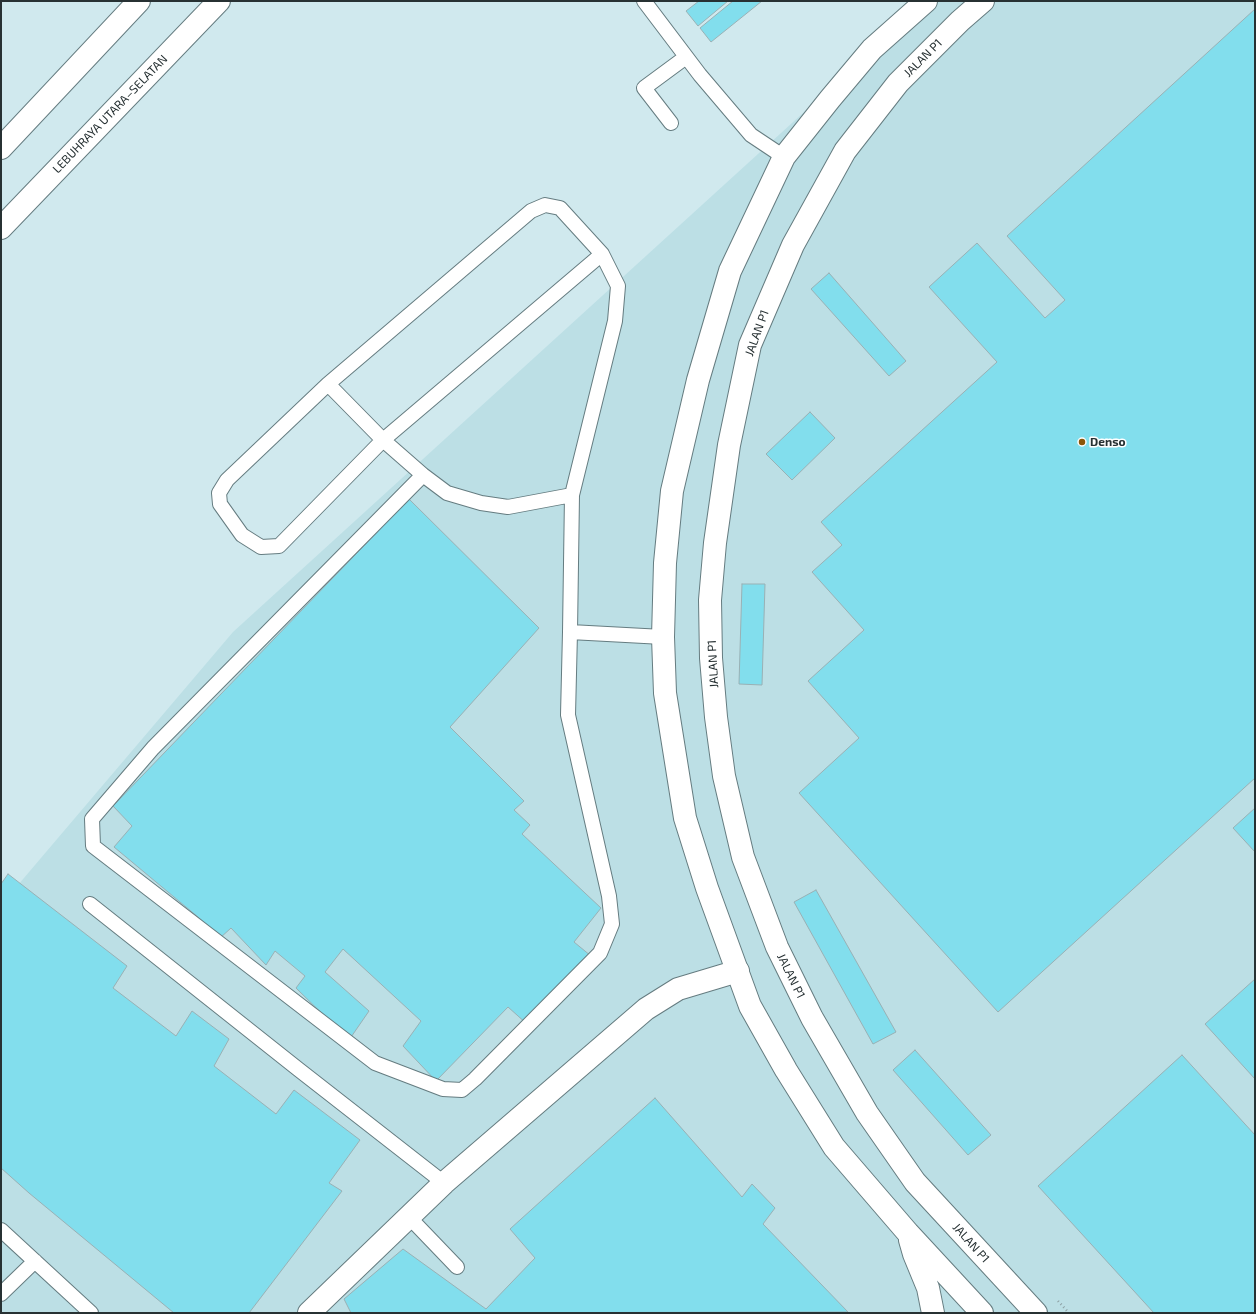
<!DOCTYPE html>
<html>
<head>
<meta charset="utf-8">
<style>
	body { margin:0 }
	#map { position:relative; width:1256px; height:1314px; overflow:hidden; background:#d0e9ee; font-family:"Exo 2",sans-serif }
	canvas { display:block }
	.frame { position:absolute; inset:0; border:2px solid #273133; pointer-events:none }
</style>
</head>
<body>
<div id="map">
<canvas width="1256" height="1314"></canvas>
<div class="frame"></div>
</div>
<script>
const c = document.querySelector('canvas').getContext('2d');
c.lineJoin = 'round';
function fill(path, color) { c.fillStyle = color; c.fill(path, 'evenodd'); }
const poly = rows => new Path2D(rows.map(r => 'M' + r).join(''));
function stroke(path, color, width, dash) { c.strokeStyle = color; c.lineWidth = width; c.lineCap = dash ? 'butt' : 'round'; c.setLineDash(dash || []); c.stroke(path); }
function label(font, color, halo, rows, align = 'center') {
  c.font = font + ' "Exo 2",sans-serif'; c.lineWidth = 3; c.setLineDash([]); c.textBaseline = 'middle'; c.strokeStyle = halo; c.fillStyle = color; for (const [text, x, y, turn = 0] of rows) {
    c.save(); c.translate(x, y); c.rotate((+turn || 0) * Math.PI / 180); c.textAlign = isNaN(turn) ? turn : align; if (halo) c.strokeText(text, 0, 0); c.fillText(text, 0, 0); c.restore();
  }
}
fill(poly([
	[926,1,1255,1,1255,1313,1,1313,1,905,233,632]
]), '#bcdfe5');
const building = poly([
	[699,1,728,1,698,26,686,11,699,1],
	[733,1,762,1,711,42,700,28,733,1],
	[1255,9,1255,778,998,1012,799,793,859,738,808,681,864,630,812,572,842,545,821,522,997,362,929,287,977,243,1045,318,1065,300,1007,236,1255,9],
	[829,273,906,361,889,376,811,289,829,273],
	[810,412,835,438,792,480,766,454,810,412],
	[409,499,539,628,450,727,524,801,514,810,530,825,522,834,601,908,574,942,591,956,527,1024,508,1007,436,1081,403,1046,421,1021,343,949,325,972,369,1011,349,1040,296,988,305,976,275,951,266,965,231,928,220,938,198,917,114,847,132,826,113,806,409,499],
	[742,584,765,584,762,685,739,684,742,584],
	[1255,808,1255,852,1233,828,1255,808],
	[8,874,127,966,113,988,176,1036,192,1011,229,1039,214,1066,276,1114,294,1090,360,1140,329,1183,342,1191,249,1313,174,1313,29,1193,1,1168,1,884,8,874],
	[816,890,896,1032,873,1044,794,902,816,890],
	[1255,979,1255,1079,1205,1024,1255,979],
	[915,1050,991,1135,968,1155,893,1070,915,1050],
	[1182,1055,1255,1135,1255,1313,1154,1313,1038,1186,1182,1055],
	[655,1098,742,1197,752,1184,775,1208,763,1224,848,1312,351,1313,344,1299,403,1249,486,1309,535,1258,510,1229,655,1098]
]);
fill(building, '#82deed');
stroke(building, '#99b1b5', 1);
const lane = poly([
	[644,1,700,75,751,135,784,157],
	[671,123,644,88,686,57],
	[602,254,383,440,279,546,261,547,242,535,220,504,219,493,227,480,328,384,531,211,545,205,560,208,602,254,618,286,615,321,572,495,570,632,663,637],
	[328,384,383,440,423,475,447,493,481,503,508,507,572,495],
	[423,475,153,748,92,819,93,846,375,1063,443,1089,462,1090,475,1079,600,953,612,924,609,896,568,715,570,632],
	[90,904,298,1069,444,1183],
	[409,1217,457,1267],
	[1,1230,91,1313],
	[1,1294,35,1261]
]);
const street = poly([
	[309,1313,444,1183,646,1009,678,989,738,971]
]);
const secondary = poly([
	[926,1,872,49,830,99,784,157,730,271,698,380,672,491,665,563,663,637,665,693,685,818,707,888,750,1006,786,1070,834,1147,908,1233,982,1313],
	[983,1,960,21,898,83,845,151,793,245,750,345,729,445,715,543,710,600,711,658,716,717,724,776,743,857,777,947,812,1018,867,1113,915,1182,1036,1313],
	[910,1240,914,1254,928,1288,933,1313]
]);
const highway = poly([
	[1,148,139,1],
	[1,228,219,1]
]);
stroke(lane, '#657c80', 16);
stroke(street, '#657c80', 24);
stroke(secondary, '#657c80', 24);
stroke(highway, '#657c80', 24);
stroke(poly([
	[1058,1301,1069,1313]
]), '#8da0a4', 2.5, [1, 3]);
stroke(lane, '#fff', 14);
stroke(street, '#fff', 22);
stroke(secondary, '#fff', 22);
stroke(highway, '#fff', 22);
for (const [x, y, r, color] of [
	[1082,442,4,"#8c5508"]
]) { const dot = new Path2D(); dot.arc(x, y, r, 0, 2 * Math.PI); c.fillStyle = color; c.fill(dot); stroke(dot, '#fff', 1.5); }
label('12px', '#273133', '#fff', [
	["JALAN P1",923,58,-45],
	["LEBUHRAYA UTARA–SELATAN",110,114,-46],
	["JALAN P1",757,333,-70],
	["JALAN P1",713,664,-93],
	["JALAN P1",791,976,64],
	["JALAN P1",971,1243,48]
]);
label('bold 12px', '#273133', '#fff', [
	["Denso",1090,442]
], 'left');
</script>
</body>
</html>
